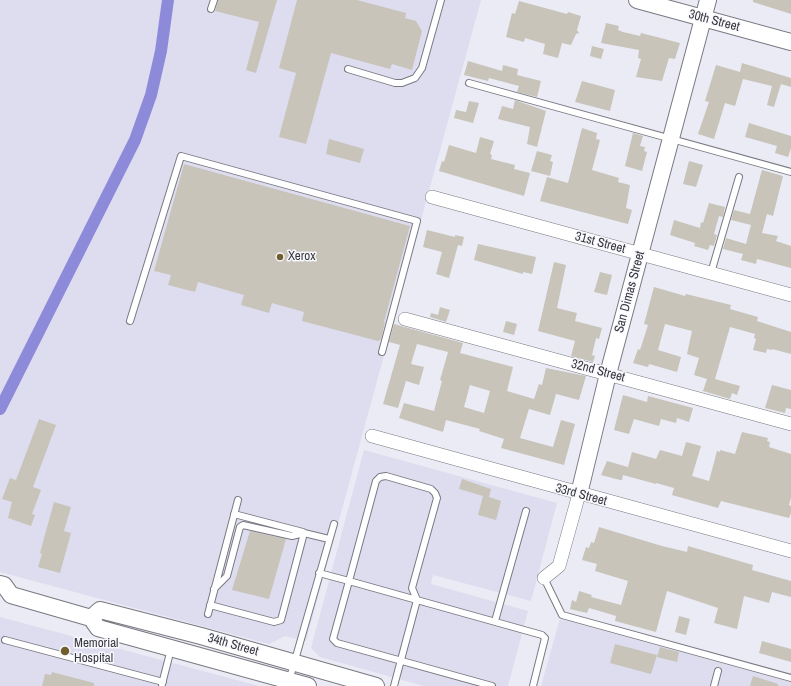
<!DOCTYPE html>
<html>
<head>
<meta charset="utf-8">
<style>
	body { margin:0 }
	canvas { display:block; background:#eaebf5 }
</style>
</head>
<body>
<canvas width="791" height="686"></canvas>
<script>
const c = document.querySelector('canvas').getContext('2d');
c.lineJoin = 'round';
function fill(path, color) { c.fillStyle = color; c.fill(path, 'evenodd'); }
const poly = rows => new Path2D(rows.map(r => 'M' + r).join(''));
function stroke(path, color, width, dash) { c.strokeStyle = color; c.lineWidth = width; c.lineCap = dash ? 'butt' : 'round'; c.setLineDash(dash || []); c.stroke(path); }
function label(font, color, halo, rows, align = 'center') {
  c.font = font + ' "Archivo Narrow",sans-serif'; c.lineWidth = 3; c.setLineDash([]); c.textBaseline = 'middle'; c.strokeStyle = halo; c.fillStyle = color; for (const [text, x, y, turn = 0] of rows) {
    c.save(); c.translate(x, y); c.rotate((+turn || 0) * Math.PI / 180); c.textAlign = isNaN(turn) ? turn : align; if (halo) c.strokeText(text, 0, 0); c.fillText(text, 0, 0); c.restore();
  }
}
fill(poly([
	[0,0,481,0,306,641,285,636,269,644,0,572],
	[364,450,557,503,531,601,433,575,431,584,528,611,508,686,424,686,320,657,311,648],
	[0,617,259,686,0,686],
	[560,619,791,682,791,686,541,686]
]), '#ddddef');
stroke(poly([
	[0,409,135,140,151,95,161,51,168,0]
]), '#8e8ada', 12);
fill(poly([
	[218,0,277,0,256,73,246,70,259,22,215,11],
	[297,0,357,0,406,13,405,18,416,21,422,31,412,70,392,64,390,69,331,53,306,144,279,137,296,73,279,68],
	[753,0,791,0,791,14,753,2],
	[519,1,567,14,568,12,581,16,577,30,579,33,576,34,571,45,562,43,558,58,543,54,545,44,525,38,524,42,506,37,512,13,515,14],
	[606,23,619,26,618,30,623,32,640,36,641,33,680,43,675,59,669,58,662,81,636,77,641,59,638,58,639,50,601,43],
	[592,46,604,49,601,59,590,56],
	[468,61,502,71,503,65,518,69,517,75,541,81,537,97,517,92,519,86,489,78,488,81,464,75],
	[742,63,791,78,791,87,781,84,774,107,767,105,772,86,743,79,735,106,725,103,714,139,698,134,709,102,705,101,716,65,740,72],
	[582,81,615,90,610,111,575,102],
	[515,100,546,111,537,147,527,144,530,127,498,119,502,106,513,109],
	[469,101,479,103,473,123,454,118,456,110,466,112],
	[749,123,791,136,791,148,788,157,775,153,777,146,745,137],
	[582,128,597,133,596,139,600,140,592,170,619,178,618,182,630,185,626,208,632,210,628,224,540,201,547,177,568,183],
	[633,133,643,136,640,146,645,147,644,151,647,152,642,171,625,166],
	[480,137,494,141,490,154,492,155,491,159,515,165,514,169,530,173,524,196,439,171,442,161,444,162,449,145,476,153],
	[329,139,364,149,360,163,326,154],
	[537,151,552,155,550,161,553,162,550,176,531,171],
	[689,161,703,165,696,187,683,184],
	[184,164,410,226,384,322,385,322,381,339,378,341,302,321,304,312,272,303,269,313,241,305,244,295,198,282,195,292,168,285,171,275,154,271],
	[762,170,783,176,773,216,767,214,762,233,778,236,776,241,791,246,791,268,757,259,756,264,741,260,743,254,723,249,726,238,746,244,751,225,731,220,734,210,750,214],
	[709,203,725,207,723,217,719,216,714,234,717,235,714,246,710,245,708,250,694,246,695,243,670,235,674,220,700,228,701,222,703,223],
	[427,230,455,237,455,235,464,237,462,246,458,245,449,278,436,274,442,252,423,247],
	[478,244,536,257,532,274,523,272,523,274,474,260],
	[554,262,566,265,557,308,577,313,575,321,602,328,599,339,596,338,592,355,595,356,593,362,571,356,575,341,538,331],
	[600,272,612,275,607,295,594,292],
	[654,287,685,296,686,294,731,305,730,309,758,317,757,321,791,332,791,354,772,349,772,350,767,349,766,353,753,350,756,339,754,338,755,334,730,327,715,379,740,386,737,395,732,393,730,399,703,391,707,379,694,375,699,358,687,354,692,331,665,324,658,350,681,357,677,372,649,364,648,367,633,363,638,349,640,350,648,325,644,324],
	[440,307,450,310,446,322,430,317,431,313,438,315],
	[506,321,517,324,514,335,503,332],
	[394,324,463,343,460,353,513,367,507,391,534,399,539,384,542,385,546,368,586,376,579,400,556,394,550,415,529,409,520,438,553,447,561,420,575,424,564,465,501,448,504,439,479,431,480,429,446,420,443,432,399,418,404,403,434,411,442,381,440,380,448,352,417,344,411,364,424,367,419,385,406,381,398,408,383,404,400,345,389,342],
	[470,385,490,391,484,413,464,407],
	[772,385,791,390,791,409,786,408,785,413,765,408],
	[623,395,647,402,648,396,693,408,689,422,677,418,676,423,661,419,659,426,634,419,629,434,614,430],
	[39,419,56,425,33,487,41,490,32,514,35,515,31,526,8,518,12,502,2,499,10,478,16,480],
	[742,432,768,438,767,441,770,442,769,447,791,454,791,497,789,505,791,506,791,513,789,518,721,501,718,508,672,495,674,488,656,483,656,484,623,475,622,480,620,480,601,475,607,461,628,467,632,452,656,459,660,450,682,456,686,442,701,446,692,476,709,481,717,451,720,452,720,450,735,454],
	[462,479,491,489,489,497,501,501,496,520,478,515,483,496,459,489],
	[54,502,71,507,64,531,71,533,60,573,38,567,42,554,40,553],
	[599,527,662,546,687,552,688,546,753,565,752,570,791,581,791,597,772,592,769,603,744,596,737,629,714,623,718,608,667,591,656,632,615,621,616,616,596,610,589,608,587,613,570,609,572,600,576,602,579,591,592,595,591,597,621,605,628,581,595,571,597,564,582,560,586,547,589,548,591,542,594,543],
	[250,531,286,539,269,599,232,590],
	[679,616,690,619,686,635,675,632],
	[762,641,791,649,791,662,759,653],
	[615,644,657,655,651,674,610,663],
	[660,647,679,652,677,662,657,657],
	[52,672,94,683,94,686,42,686,45,674,51,675],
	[753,676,778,684,778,686,750,686]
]), '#c8c4ba');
const service = poly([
	[211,9,214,0],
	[348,69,395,83,402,83,415,78,422,68,441,0],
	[469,83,791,172],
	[711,273,739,177],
	[130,321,181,156,417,221,382,352],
	[234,514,303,532],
	[319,573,349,581,376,481,380,477,386,476,431,489,435,493,437,498,412,588,417,600,394,686],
	[544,578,562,615,791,678],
	[214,589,227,576,240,527,243,525,292,536,304,533],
	[210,605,274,622,281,620,304,533,329,539],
	[208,614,238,500],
	[495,621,526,511],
	[5,640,163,682],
	[289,681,334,524],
	[162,684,171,649],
	[492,686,337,643,333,639,349,581,542,635,545,638,533,686],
	[714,686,718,671]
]);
const minor = poly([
	[432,197,791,295],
	[405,319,791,424],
	[372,436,791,551],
	[544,578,559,566,579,494]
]);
const tertiary = poly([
	[637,0,791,42],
	[579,494,608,374,708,0],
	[0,584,4,585,11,595,91,618,98,628,308,686],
	[91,618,100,610,201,636,376,686]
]);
stroke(service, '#797982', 8);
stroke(minor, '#797982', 14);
stroke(tertiary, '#797982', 18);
stroke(service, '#fff', 6);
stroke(minor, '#fff', 13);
stroke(tertiary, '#fff', 16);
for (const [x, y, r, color] of [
	[280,257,4,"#705e2c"],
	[65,651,5,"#705e2c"]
]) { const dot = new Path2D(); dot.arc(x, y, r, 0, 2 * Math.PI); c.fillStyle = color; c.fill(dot); stroke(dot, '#f8f8ff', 1.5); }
label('13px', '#39393d', '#f8f8ff', [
	["30th Street",714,21,15],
	["31st Street",600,243,15],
	["San Dimas Street",630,292,-75],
	["32nd Street",598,371,15],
	["33rd Street",581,495,15],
	["34th Street",233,645,16]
]);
label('13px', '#39393d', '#f8f8ff', [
	["Xerox",288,257],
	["Memorial",74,644],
	["Hospital",74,659]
], 'left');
</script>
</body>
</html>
